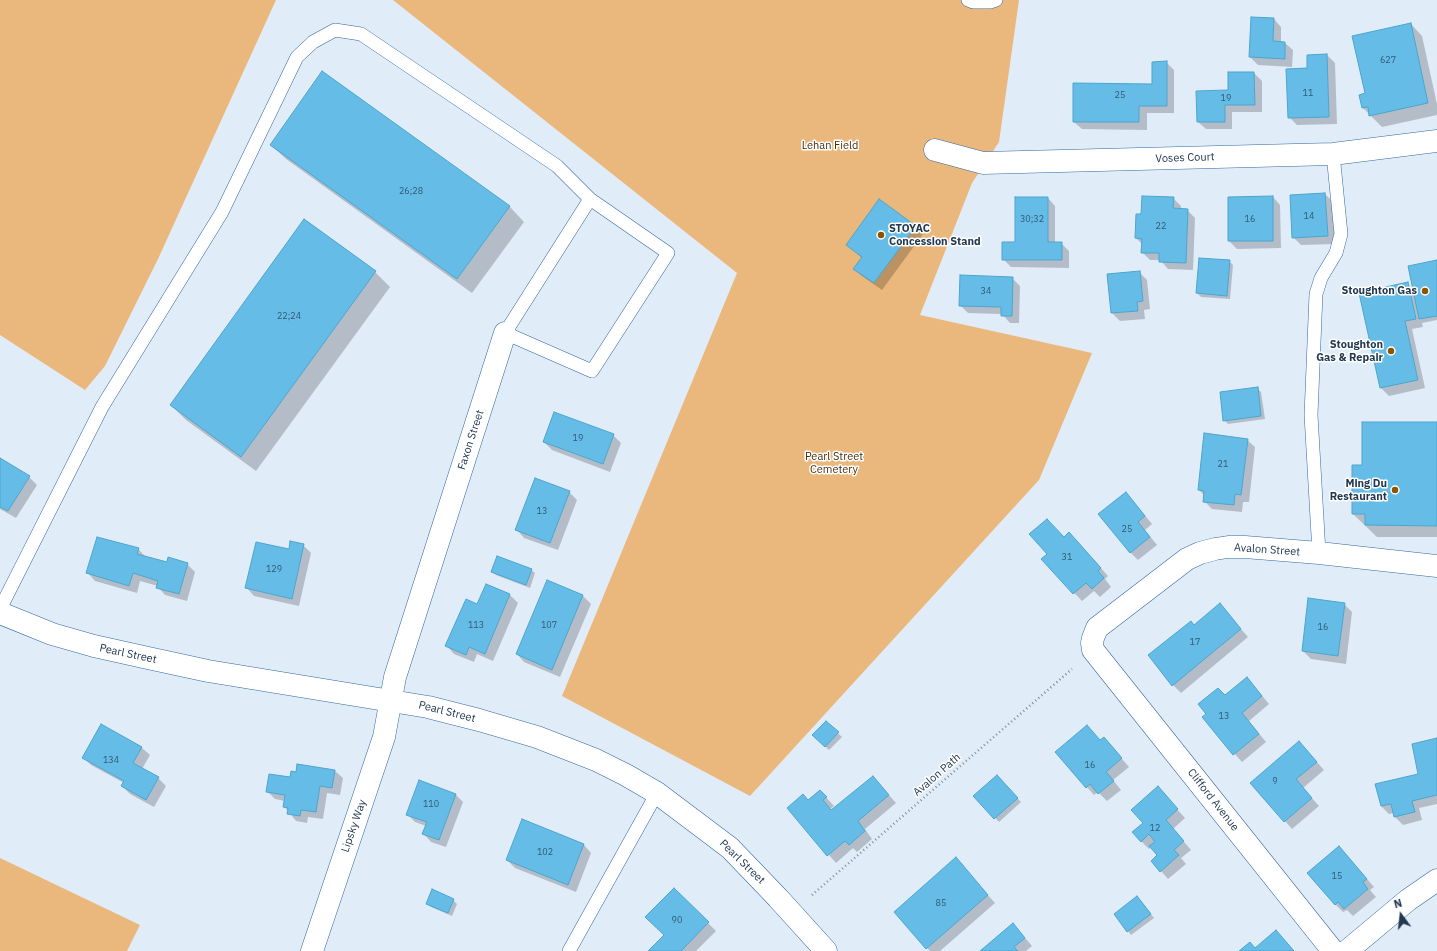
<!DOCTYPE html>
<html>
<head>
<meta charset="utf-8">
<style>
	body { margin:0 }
	#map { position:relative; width:1437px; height:951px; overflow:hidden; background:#e1ecf9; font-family:"IBM Plex Sans",sans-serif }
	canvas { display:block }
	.north { position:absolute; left:1381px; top:895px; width:40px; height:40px; -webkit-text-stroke:3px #fff; paint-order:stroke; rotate:345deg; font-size:11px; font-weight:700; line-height:16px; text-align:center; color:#213850 }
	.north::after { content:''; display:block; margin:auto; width:14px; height:18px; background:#213850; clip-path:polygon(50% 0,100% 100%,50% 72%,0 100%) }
</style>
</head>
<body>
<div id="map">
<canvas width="1437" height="951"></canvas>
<div class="north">N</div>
</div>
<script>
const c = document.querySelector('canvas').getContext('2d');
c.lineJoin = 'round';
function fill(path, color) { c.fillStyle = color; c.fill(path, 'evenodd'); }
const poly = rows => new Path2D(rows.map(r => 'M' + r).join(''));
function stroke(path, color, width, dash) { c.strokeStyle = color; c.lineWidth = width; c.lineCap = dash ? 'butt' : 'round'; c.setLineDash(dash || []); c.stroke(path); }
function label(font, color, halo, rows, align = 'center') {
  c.font = font + ' "IBM Plex Sans",sans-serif'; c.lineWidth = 3; c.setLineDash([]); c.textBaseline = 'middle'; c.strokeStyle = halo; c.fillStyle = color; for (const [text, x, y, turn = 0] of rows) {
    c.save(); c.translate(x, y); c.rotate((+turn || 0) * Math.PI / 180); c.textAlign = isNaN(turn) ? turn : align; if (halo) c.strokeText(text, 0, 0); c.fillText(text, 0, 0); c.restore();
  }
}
fill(poly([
	[0,0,276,0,158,259,105,366,85,390,0,335],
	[393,0,1019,0,999,142,972,183,920,315,1092,353,1039,480,750,796,562,696,737,273],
	[0,858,140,925,127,951,0,951]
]), '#eab87c');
fill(poly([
	[1274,19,1281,27,1281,42,1285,43,1293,50,1292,67,1258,65,1250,57],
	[1411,24,1422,36,1437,104,1437,115,1382,127,1363,108,1366,94],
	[1327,55,1335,63,1337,124,1297,125,1289,117,1308,69,1308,56],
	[1166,62,1174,70,1174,113,1147,113,1147,130,1082,129,1074,122,1153,85],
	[323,73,510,207,524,222,472,293,286,159,271,145],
	[1254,73,1262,81,1262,112,1232,112,1232,129,1206,129,1198,122,1229,91],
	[1325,194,1333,202,1335,244,1301,245,1293,237],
	[1273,197,1280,205,1281,248,1237,249,1229,241],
	[1048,198,1055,206,1055,243,1061,243,1069,251,1069,268,1011,267,1003,259,1016,243],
	[1173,198,1181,206,1181,210,1187,210,1195,218,1193,270,1168,269,1160,260,1150,260,1142,252,1142,244,1136,238],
	[915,226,923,234,882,290,862,276,854,269,862,258,848,245],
	[1229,261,1233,265,1230,299,1201,297,1197,293],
	[1437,261,1437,320,1422,323,1423,327,1412,329,1425,388,1389,396,1381,388,1360,294,1407,284,1414,290],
	[375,272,390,287,256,471,186,420,171,405],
	[1139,272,1147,280,1150,309,1144,310,1145,319,1120,321,1112,313],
	[1012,278,1020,286,1019,323,1010,323,1002,314,968,313,960,305],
	[1257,388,1261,392,1265,419,1228,424,1224,420],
	[1437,423,1437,537,1377,537,1353,514,1363,466],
	[613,435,621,443,610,472,552,450,544,442],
	[1247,440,1255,447,1249,502,1243,502,1242,512,1212,509,1204,501,1205,496,1199,490],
	[0,459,29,477,37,485,16,518,0,509],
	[569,492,577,500,558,550,524,538,517,530],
	[1133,501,1152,524,1145,530,1157,545,1138,560,1130,552],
	[1064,538,1077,541,1108,576,1105,579,1111,587,1100,597,1094,591,1082,601,1042,559],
	[303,545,311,553,299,606,254,596,247,588],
	[138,549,146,557,167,563,187,564,195,572,187,601,165,595,158,587,158,586,140,581,137,593,95,581,88,573],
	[531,570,535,573,530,588,496,575,492,571],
	[548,581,583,596,591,604,560,677,524,662,517,654],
	[487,585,510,595,518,603,493,661,477,654,474,662,454,654,447,646,478,605],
	[1344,604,1352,612,1346,664,1311,659,1303,651],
	[1220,605,1248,637,1181,693,1173,685,1150,656,1195,626],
	[1254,686,1269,704,1249,721,1266,742,1242,762,1203,718,1225,696],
	[826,722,842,737,829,750,814,735],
	[101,726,142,748,150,755,142,769,158,778,166,786,154,807,130,794,122,786,124,783,91,765,83,757],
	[1104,738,1129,767,1113,780,1121,790,1107,801,1098,792,1094,795,1056,752,1100,741],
	[1437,739,1437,804,1419,808,1422,820,1403,825,1395,817,1394,813,1389,814,1381,806,1420,775],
	[1307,751,1324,770,1303,788,1319,806,1292,829,1252,784],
	[298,765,335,771,343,778,340,795,327,793,323,819,308,817,307,823,296,821,284,806,285,801,275,799,267,791,291,778,297,773],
	[1001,780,1021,802,999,822,975,796],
	[880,785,896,803,865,829,872,839,857,852,853,848,836,863,788,808,808,801,820,791,834,806,830,809,832,811],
	[455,794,463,802,446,847,431,842,424,834,426,826,415,822,407,814],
	[1165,796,1185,818,1173,829,1191,850,1181,858,1186,864,1168,879,1161,871,1159,855,1151,847,1149,849,1141,841,1144,823],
	[523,821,584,845,591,853,576,892,515,868,507,860],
	[1339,847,1374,887,1370,890,1376,897,1353,916,1347,910,1343,912,1335,904],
	[963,867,995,903,940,951,930,951,927,948],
	[674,889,716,931,696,951,650,951,665,935],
	[453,900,457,904,452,916,431,907,427,903],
	[1141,901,1154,918,1131,935,1128,931],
	[1276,931,1294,951,1241,951,1255,949],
	[1020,932,1032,946,1026,951,982,951]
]), '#0003');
const building = poly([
	[1251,17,1274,18,1273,41,1285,42,1285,59,1249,57,1251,17],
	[1411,23,1428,103,1369,116,1368,107,1362,108,1359,95,1365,93,1352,36,1411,23],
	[1327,54,1329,117,1288,118,1286,69,1307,68,1307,55,1327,54],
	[1167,61,1167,106,1139,106,1139,122,1073,122,1073,83,1152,84,1152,62,1167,61],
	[322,71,510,206,457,279,270,145,322,71],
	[1228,72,1254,72,1255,105,1225,105,1225,122,1197,122,1196,91,1228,90,1228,72],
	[1325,193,1328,236,1292,238,1290,195,1325,193],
	[1142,196,1174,197,1173,208,1188,209,1186,263,1159,262,1159,253,1141,253,1142,239,1135,238,1136,214,1141,214,1142,196],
	[1273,196,1273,241,1228,241,1228,197,1273,196],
	[1015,197,1048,197,1048,242,1062,242,1062,260,1002,260,1002,242,1015,242,1015,197],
	[879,199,916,226,874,283,853,269,862,257,846,245,879,199],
	[304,219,376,271,241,457,170,405,304,219],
	[1199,258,1230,260,1227,296,1196,293,1199,258],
	[1437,260,1437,316,1419,319,1408,266,1437,260],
	[1140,271,1143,301,1137,302,1138,311,1111,313,1107,274,1140,271],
	[960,275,1013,277,1012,316,1001,316,1001,307,959,306,960,275],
	[1408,282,1416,319,1405,321,1418,380,1380,388,1359,293,1408,282],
	[1258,387,1261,416,1223,421,1220,392,1258,387],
	[554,412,614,434,603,464,543,442,554,412],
	[1362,422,1437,422,1437,526,1365,525,1365,514,1352,514,1352,465,1362,465,1362,422],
	[1204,433,1248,439,1241,495,1235,494,1234,505,1203,502,1204,491,1198,490,1204,433],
	[0,458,30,476,8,511,0,507,0,458],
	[535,478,570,491,550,543,515,530,535,478],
	[1126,492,1145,516,1138,522,1150,537,1130,553,1098,514,1126,492],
	[1047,519,1064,537,1069,532,1101,568,1098,571,1104,578,1092,589,1086,583,1073,594,1041,559,1047,554,1029,534,1047,519],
	[97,537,139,548,137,554,167,562,168,557,188,563,179,594,156,588,158,581,133,573,129,586,86,573,97,537],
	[290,541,304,544,292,599,245,588,256,542,289,549,290,541],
	[497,556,532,569,526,585,491,572,497,556],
	[547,580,583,595,552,670,516,654,547,580],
	[486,584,510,594,485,654,469,647,466,655,445,646,466,599,477,604,486,584],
	[1308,598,1345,603,1338,656,1302,651,1308,598],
	[1220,603,1241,629,1172,686,1148,655,1191,621,1194,625,1220,603],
	[1247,677,1262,696,1242,713,1259,734,1233,755,1202,717,1206,714,1198,704,1218,688,1225,695,1247,677],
	[826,721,839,732,825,747,812,735,826,721],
	[101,724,142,747,133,763,159,777,146,800,121,786,124,781,82,758,101,724],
	[1087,725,1100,740,1104,737,1122,758,1106,772,1114,781,1098,794,1090,784,1086,788,1055,752,1087,725],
	[1437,738,1437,795,1412,801,1415,812,1394,817,1391,804,1381,806,1375,784,1418,774,1412,744,1437,738],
	[1299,741,1317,762,1296,779,1312,798,1284,822,1250,783,1299,741],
	[297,764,335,770,332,788,320,786,316,812,301,810,300,816,287,814,288,808,283,807,285,795,266,792,269,774,290,777,291,771,296,772,297,764],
	[997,775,1018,798,994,819,973,796,997,775],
	[873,776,889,795,858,821,865,831,849,845,845,841,827,856,787,808,803,794,808,800,820,790,827,797,823,800,831,810,873,776],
	[419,780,456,794,439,840,422,834,427,822,406,815,419,780],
	[1158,786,1178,809,1166,820,1184,841,1174,850,1179,855,1160,872,1151,861,1157,855,1149,846,1155,842,1149,834,1141,842,1132,832,1143,823,1131,810,1158,786],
	[522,819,584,844,568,885,506,860,522,819],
	[1339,846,1367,879,1363,882,1368,889,1344,909,1338,902,1335,905,1307,873,1339,846],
	[956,857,988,895,926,949,894,912,956,857],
	[674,888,709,922,681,951,648,951,664,935,645,917,674,888],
	[432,889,454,899,448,913,426,904,432,889],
	[1137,896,1151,914,1127,932,1114,914,1137,896],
	[1013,923,1025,938,1014,947,1018,951,980,951,1013,923],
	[1276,930,1294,951,1239,951,1250,942,1255,948,1276,930]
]);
fill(building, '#65bde7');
stroke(building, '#4ba5cd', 1);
const service = poly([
	[968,0,973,2,990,2,996,0],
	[1319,553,1311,415,1316,294,1321,278,1336,253,1341,234,1333,154],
	[0,609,102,407,222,212,297,57,313,42,335,30,361,34,557,166,590,199,668,253,592,371,505,333,590,199],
	[569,951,657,793]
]);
const minor = poly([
	[935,150,983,163,1333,154,1437,141],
	[312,951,384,737,395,677,505,333],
	[1333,951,1093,650,1092,643,1093,638,1097,628,1187,559,1200,553,1215,549,1228,547,1245,547,1319,553,1437,566]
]);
const tertiary = poly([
	[1347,951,1408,900,1437,880]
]);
const secondary = poly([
	[0,613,52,634,94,646,148,658,208,671,428,707,479,720,537,737,596,760,626,775,657,793,730,848,778,898,826,951]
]);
stroke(service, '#32689e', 14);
stroke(minor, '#32689e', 23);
stroke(tertiary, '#32689e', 23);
stroke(secondary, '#32689e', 23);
stroke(poly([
	[812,895,1072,669]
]), '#7d8ea1', 2.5, [1, 3]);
stroke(service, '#fff', 13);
stroke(minor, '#fff', 22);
stroke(tertiary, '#fff', 22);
stroke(secondary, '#fff', 22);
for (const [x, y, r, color] of [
	[881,235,4,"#8a5700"],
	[1425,291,4,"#8a5700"],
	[1391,351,4,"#8a5700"],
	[1395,490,4,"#8a5700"]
]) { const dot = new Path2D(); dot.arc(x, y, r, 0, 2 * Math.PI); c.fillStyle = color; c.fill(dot); stroke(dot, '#fff', 1.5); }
label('9px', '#325976', null, [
	["627",1388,60],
	["11",1308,93],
	["25",1120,95],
	["19",1226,98],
	["26;28",411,191],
	["14",1309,216],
	["30;32",1032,219],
	["16",1250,219],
	["22",1161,226],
	["34",986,291],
	["22;24",289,316],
	["19",578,438],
	["21",1223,464],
	["13",542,511],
	["25",1127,529],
	["31",1067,557],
	["129",274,569],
	["113",476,625],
	["107",549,625],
	["16",1323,627],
	["17",1195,642],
	["13",1224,716],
	["134",111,760],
	["16",1090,765],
	["9",1275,781],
	["110",431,804],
	["12",1155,828],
	["102",545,852],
	["15",1337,876],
	["85",941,903],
	["90",677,920]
]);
label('11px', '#442c0d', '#fff', [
	["Lehan Field",830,146],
	["Pearl Street",834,457],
	["Cemetery",834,470]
]);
label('11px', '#213850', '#fff', [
	["Voses Court",1185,158,-2],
	["Faxon Street",471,440,-72],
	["Avalon Street",1267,550,4],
	["Pearl Street",128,654,12],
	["Pearl Street",447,712,14],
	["Avalon Path",937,775,-41],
	["Clifford Avenue",1213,800,52],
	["Lipsky Way",354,826,-71],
	["Pearl Street",742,862,44]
]);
label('bold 11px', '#213850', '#fff', [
	["STOYAC",889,229,"left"],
	["Concession Stand",889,242,"left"],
	["Stoughton Gas",1417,291],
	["Stoughton",1383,345],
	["Gas & Repair",1383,358],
	["Ming Du",1387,484],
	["Restaurant",1387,497]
], 'right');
</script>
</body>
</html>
